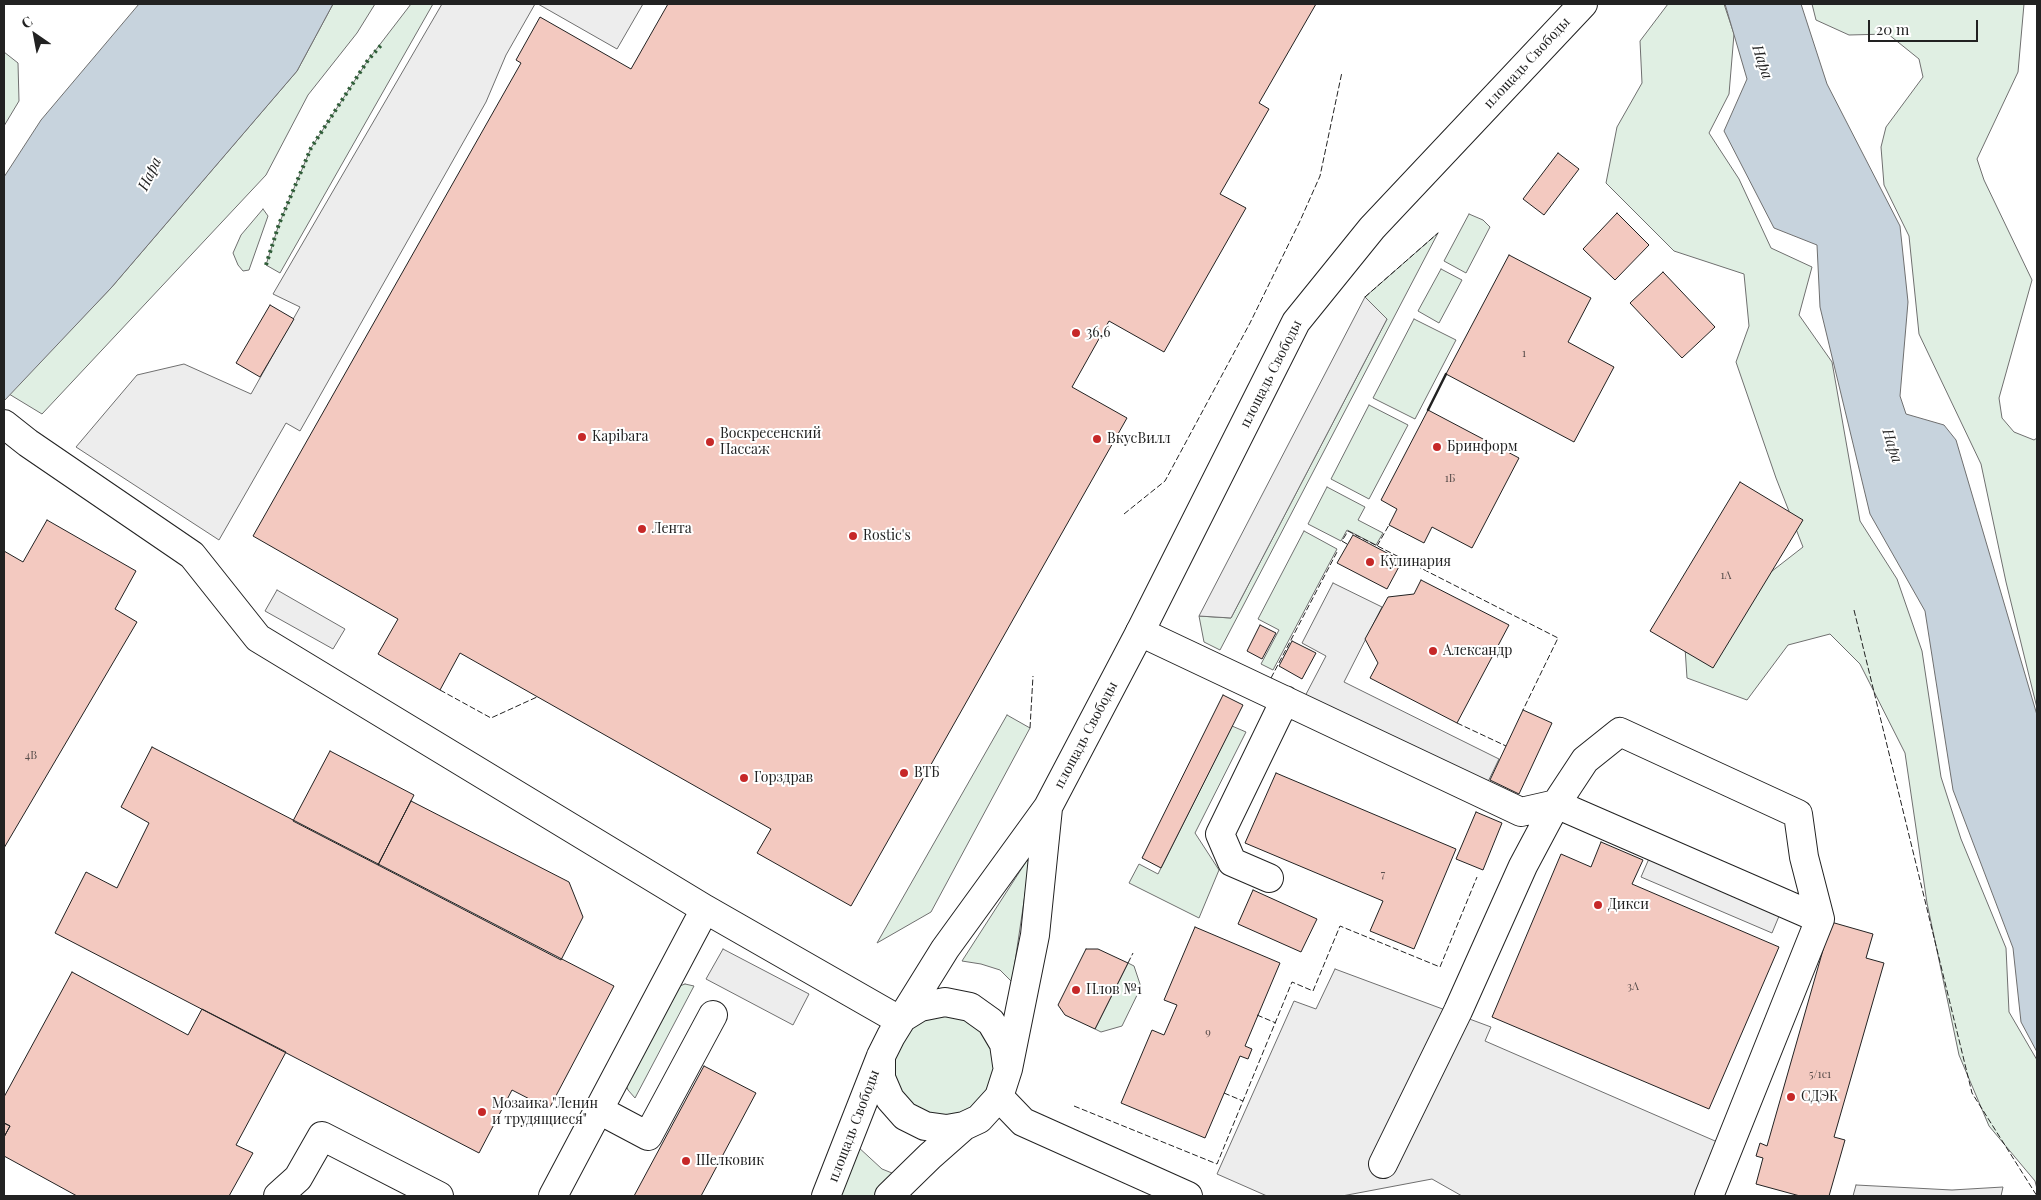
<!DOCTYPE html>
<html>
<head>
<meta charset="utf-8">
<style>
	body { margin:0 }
	#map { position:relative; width:2041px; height:1200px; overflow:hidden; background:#fff; font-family:"Playfair Display",serif }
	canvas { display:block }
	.frame { position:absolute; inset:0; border:5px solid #222; pointer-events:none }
	.north { position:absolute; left:10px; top:10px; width:50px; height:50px; -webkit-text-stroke:4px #fff; paint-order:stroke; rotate:327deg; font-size:14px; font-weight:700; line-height:20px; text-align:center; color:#222 }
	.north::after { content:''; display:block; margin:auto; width:18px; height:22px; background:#222; clip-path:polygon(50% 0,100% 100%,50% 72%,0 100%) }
	.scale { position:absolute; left:1868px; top:20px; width:110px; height:22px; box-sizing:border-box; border:2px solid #222; border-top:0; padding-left:6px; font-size:15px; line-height:18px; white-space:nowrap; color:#222; -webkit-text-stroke:4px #fff; paint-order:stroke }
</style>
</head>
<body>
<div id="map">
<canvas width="2041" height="1200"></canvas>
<div class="frame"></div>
<div class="north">С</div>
<div class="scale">20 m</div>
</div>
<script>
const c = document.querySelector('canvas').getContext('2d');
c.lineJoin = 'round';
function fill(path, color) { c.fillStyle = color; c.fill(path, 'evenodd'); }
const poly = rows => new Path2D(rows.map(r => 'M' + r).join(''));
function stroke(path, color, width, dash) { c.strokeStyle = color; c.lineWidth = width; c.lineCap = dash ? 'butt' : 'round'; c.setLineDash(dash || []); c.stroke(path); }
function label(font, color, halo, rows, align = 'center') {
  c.font = font + ' "Playfair Display",serif'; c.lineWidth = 4; c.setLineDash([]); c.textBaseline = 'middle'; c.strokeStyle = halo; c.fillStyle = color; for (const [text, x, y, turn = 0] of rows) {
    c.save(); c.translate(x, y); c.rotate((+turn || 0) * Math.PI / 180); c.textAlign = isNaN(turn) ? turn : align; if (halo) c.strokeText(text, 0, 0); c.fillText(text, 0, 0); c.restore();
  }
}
const green = poly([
	[333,4,375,4,357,33,308,95,266,175,42,414,9,394,111,288,297,71,333,4],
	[411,4,433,4,280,273,266,265,279,224,311,148,368,60,411,4],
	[1668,4,1724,4,1734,34,1729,94,1709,133,1739,179,1771,248,1812,267,1799,315,1832,362,1860,521,1897,579,1922,651,1941,777,1961,839,2006,948,2009,1012,2037,1060,2037,1189,2035,1181,1989,1126,1959,1055,1927,903,1905,753,1860,664,1830,634,1788,645,1747,700,1687,678,1684,632,1740,596,1803,547,1776,478,1736,362,1749,326,1744,274,1674,251,1606,183,1617,127,1642,83,1640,41,1668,4],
	[1812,4,2024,4,2018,72,1977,159,1984,180,2032,280,1999,398,2002,418,2014,432,2034,440,2037,438,2037,708,2006,582,1981,464,1919,334,1909,236,1884,185,1881,147,1886,127,1923,77,1919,59,1888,34,1849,35,1816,20,1812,4],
	[4,52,18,63,19,101,4,126,4,52],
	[263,209,268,216,249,270,243,271,238,265,233,253,241,235,263,209],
	[1469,214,1483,220,1490,227,1466,273,1444,261,1469,214],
	[1438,233,1220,650,1204,642,1199,616,1231,618,1387,319,1365,297,1438,233],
	[1441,269,1462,280,1439,323,1418,311,1441,269],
	[1414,319,1456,340,1415,419,1373,398,1414,319],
	[1369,405,1408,425,1369,499,1331,479,1369,405],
	[1327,487,1365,507,1358,520,1383,533,1376,545,1347,530,1341,541,1308,524,1327,487],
	[1304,531,1337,549,1273,670,1261,664,1279,630,1258,619,1304,531],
	[1007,715,1030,728,931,912,877,943,1007,715],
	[1232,726,1246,732,1195,833,1219,870,1199,918,1129,883,1139,864,1158,874,1232,726],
	[1031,854,1012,982,1000,970,981,964,962,961,1031,854],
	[1128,963,1134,966,1141,987,1122,1026,1101,1032,1095,1029,1128,963],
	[685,984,694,986,635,1098,628,1090,625,1083,677,987,685,984],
	'893 1066a51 51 0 1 1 102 0a51 51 0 1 1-102 0Z',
	[857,1146,882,1169,897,1175,876,1196,838,1196,857,1146]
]);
fill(green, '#e0efe3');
stroke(green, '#6f6f6f', 1);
const parking = poly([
	[442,4,535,4,506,55,486,102,300,431,286,423,219,540,76,447,137,375,184,364,251,394,300,307,273,294,442,4],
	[538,4,643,4,617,49,538,4],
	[1365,297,1387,319,1231,618,1199,616,1365,297],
	[1333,583,1382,607,1344,682,1499,759,1484,790,1303,700,1326,656,1302,643,1333,583],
	[277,590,345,629,333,649,265,611,277,590],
	[1651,854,1782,909,1772,933,1641,877,1651,854],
	[723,949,809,994,793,1025,706,979,723,949],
	[1335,969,1491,1027,1485,1041,1722,1144,1694,1196,1462,1196,1432,1179,1342,1196,1267,1196,1217,1174,1294,1001,1316,1009,1335,969],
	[1856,1185,1952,1190,2003,1187,2001,1196,1853,1196,1856,1185]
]);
fill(parking, '#ededed');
stroke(parking, '#6f6f6f', 1);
const water = poly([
	[139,4,333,4,297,71,111,288,4,401,4,177,41,120,139,4],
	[1725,4,1801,4,1827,84,1900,226,1908,302,1900,396,1906,414,1944,425,1956,440,2037,715,2037,1052,2021,1022,2013,948,1953,790,1925,611,1870,514,1820,307,1817,245,1774,228,1724,131,1747,79,1725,4]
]);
fill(water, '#c7d3dd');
stroke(water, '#6f6f6f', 1);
const building = poly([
	[668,4,1316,4,1259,103,1269,109,1220,194,1246,208,1164,352,1109,321,1072,387,1127,418,851,906,757,853,771,829,460,653,440,690,378,654,398,619,253,536,521,63,516,60,540,17,631,69,668,4],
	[1558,153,1579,169,1544,215,1523,199,1558,153],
	[1617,213,1649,245,1615,280,1583,249,1617,213],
	[1509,255,1591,298,1568,342,1614,367,1574,442,1446,374,1509,255],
	[1663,272,1715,327,1682,358,1630,303,1663,272],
	[270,305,294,319,260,377,236,363,270,305],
	[1428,410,1519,458,1472,548,1432,527,1424,543,1389,525,1397,509,1381,500,1428,410],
	[1740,482,1803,520,1713,668,1650,631,1740,482],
	[47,520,136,571,115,609,137,622,4,848,4,551,23,562,47,520],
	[1353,535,1402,561,1387,589,1337,563,1353,535],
	[1421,580,1509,625,1457,723,1370,678,1378,663,1365,639,1388,597,1414,594,1421,580],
	[1260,625,1276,633,1262,659,1247,651,1260,625],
	[1292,641,1316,653,1302,679,1279,666,1292,641],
	[1223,695,1243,705,1161,868,1142,858,1223,695],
	[1523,710,1552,723,1519,794,1490,780,1523,710],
	[152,747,614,986,549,1109,512,1090,479,1153,55,933,86,872,117,888,149,823,121,807,152,747],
	[330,751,414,795,378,865,293,821,330,751],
	[1276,773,1456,849,1414,949,1370,931,1383,901,1245,843,1276,773],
	[411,801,569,882,583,917,561,960,378,865,411,801],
	[1476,812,1502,823,1483,870,1456,859,1476,812],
	[1601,842,1643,860,1632,884,1779,947,1709,1109,1492,1017,1561,854,1591,867,1601,842],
	[1253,890,1317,919,1301,952,1238,924,1253,890],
	[1831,922,1873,934,1866,958,1884,963,1834,1137,1845,1140,1829,1196,1800,1196,1756,1184,1763,1158,1756,1156,1760,1143,1767,1146,1831,922],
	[1195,927,1280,963,1245,1046,1252,1049,1248,1059,1240,1056,1205,1138,1121,1103,1152,1030,1164,1035,1177,1005,1164,1000,1195,927],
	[1086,949,1098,949,1128,963,1095,1029,1065,1015,1058,1005,1086,949],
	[72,972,188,1035,202,1009,286,1052,236,1145,253,1153,229,1196,77,1196,4,1156,4,1137,10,1126,4,1123,4,1097,72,972],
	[704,1066,756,1093,701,1196,634,1196,704,1066],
	[4,1123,10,1126,4,1137,4,1123]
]);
fill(building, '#f3c9c0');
stroke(building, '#222', 1);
const minor = poly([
	[4,424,28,443,192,555,258,638,705,909,899,1020],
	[1140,632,1521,812,1556,804,1820,919],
	[1269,878,1232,862,1220,834,1285,700],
	[999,1097,1023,1122,1188,1196],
	[599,1110,648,1136,713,1015],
	[1383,1164,1458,1011,1523,866,1556,804,1585,760,1620,732,1798,814,1804,857,1820,919,1709,1196],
	[278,1196,298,1178,322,1136,439,1196],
	[553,1196,705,909]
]);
const major = poly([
	[899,1020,920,1007,945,1002,970,1007,991,1022,1004,1044,1007,1065],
	[881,1056,881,1078,890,1099,905,1116,925,1126,947,1129,964,1126,979,1119,999,1097,1008,1069,1035,935,1048,808],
	[826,1196,881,1056,891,1036,945,949,1048,807,1140,632,1296,322,1372,228,1583,4],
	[889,1196,930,1156,964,1126]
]);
stroke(minor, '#222', 30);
stroke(major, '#222', 30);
stroke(minor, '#fff', 28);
stroke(major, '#fff', 28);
stroke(poly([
	[266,265,279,224,311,148,368,60,382,44]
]), '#2f5e38', 4, [2.5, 4]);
stroke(poly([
	[1365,297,1438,233],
	[1124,514,1165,481,1250,323,1300,221,1320,176,1342,72],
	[1347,544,1342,541,1348,531,1558,638,1523,710],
	[1377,546,1389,525],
	[1854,610,1972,1093,2037,1196],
	[1271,678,1337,552],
	[440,690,491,718,537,697],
	[1457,723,1506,746],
	[1030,728,1033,676],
	[1128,963,1133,953],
	[1257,1015,1276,1023],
	[1224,1093,1243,1101],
	[1074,1106,1217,1164,1292,982,1313,991,1340,926,1440,967,1477,877]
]), '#222', 1, [6, 2.5]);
stroke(poly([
	[1428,410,1446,374]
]), '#222', 2.5);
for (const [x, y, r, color] of [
	[1076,333,5,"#c62828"],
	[582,437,5,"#c62828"],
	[1097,439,5,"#c62828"],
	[710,442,5,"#c62828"],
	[1437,447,5,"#c62828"],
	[642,529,5,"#c62828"],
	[853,536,5,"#c62828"],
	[1370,562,5,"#c62828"],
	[1433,651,5,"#c62828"],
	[904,773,5,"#c62828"],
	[744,778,5,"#c62828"],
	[1598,905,5,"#c62828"],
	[1076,990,5,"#c62828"],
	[1791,1097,5,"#c62828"],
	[482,1112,5,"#c62828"],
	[686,1161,5,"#c62828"]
]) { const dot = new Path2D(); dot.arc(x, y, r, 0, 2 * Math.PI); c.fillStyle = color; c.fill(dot); stroke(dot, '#fff', 2); }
label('11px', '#564c4a', null, [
	["1",1524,354],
	["1Б",1450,479],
	["1А",1726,576],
	["4В",31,756],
	["7",1383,875],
	["3А",1633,987],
	["9",1208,1033],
	["5/1с1",1820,1075]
]);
label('14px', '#222', '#fff', [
	["площадь Свободы",1527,63,-47],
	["площадь Свободы",1271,374,-63],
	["площадь Свободы",1086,735,-62],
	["площадь Свободы",854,1126,-69]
]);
label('14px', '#222', '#fff', [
	["36,6",1086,333],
	["Воскресенский",720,434],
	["Пассаж",720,450],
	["Kapibara",592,437],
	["ВкусВилл",1107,439],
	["Бринформ",1447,447],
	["Лента",652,529],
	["Rostic's",863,536],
	["Кулинария",1380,562],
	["Александр",1443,651],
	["ВТБ",914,773],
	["Горздрав",754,778],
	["Дикси",1608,905],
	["Плов №1",1086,990],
	["СДЭК",1801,1097],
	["Мозаика \"Ленин",492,1104],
	["и трудящиеся\"",492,1120],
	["Шелковик",696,1161]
], 'left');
label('italic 15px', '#222', '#fff', [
	["Нара",1762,62,71],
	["Нара",150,174,-65],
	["Нара",1892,446,72]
]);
</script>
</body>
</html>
